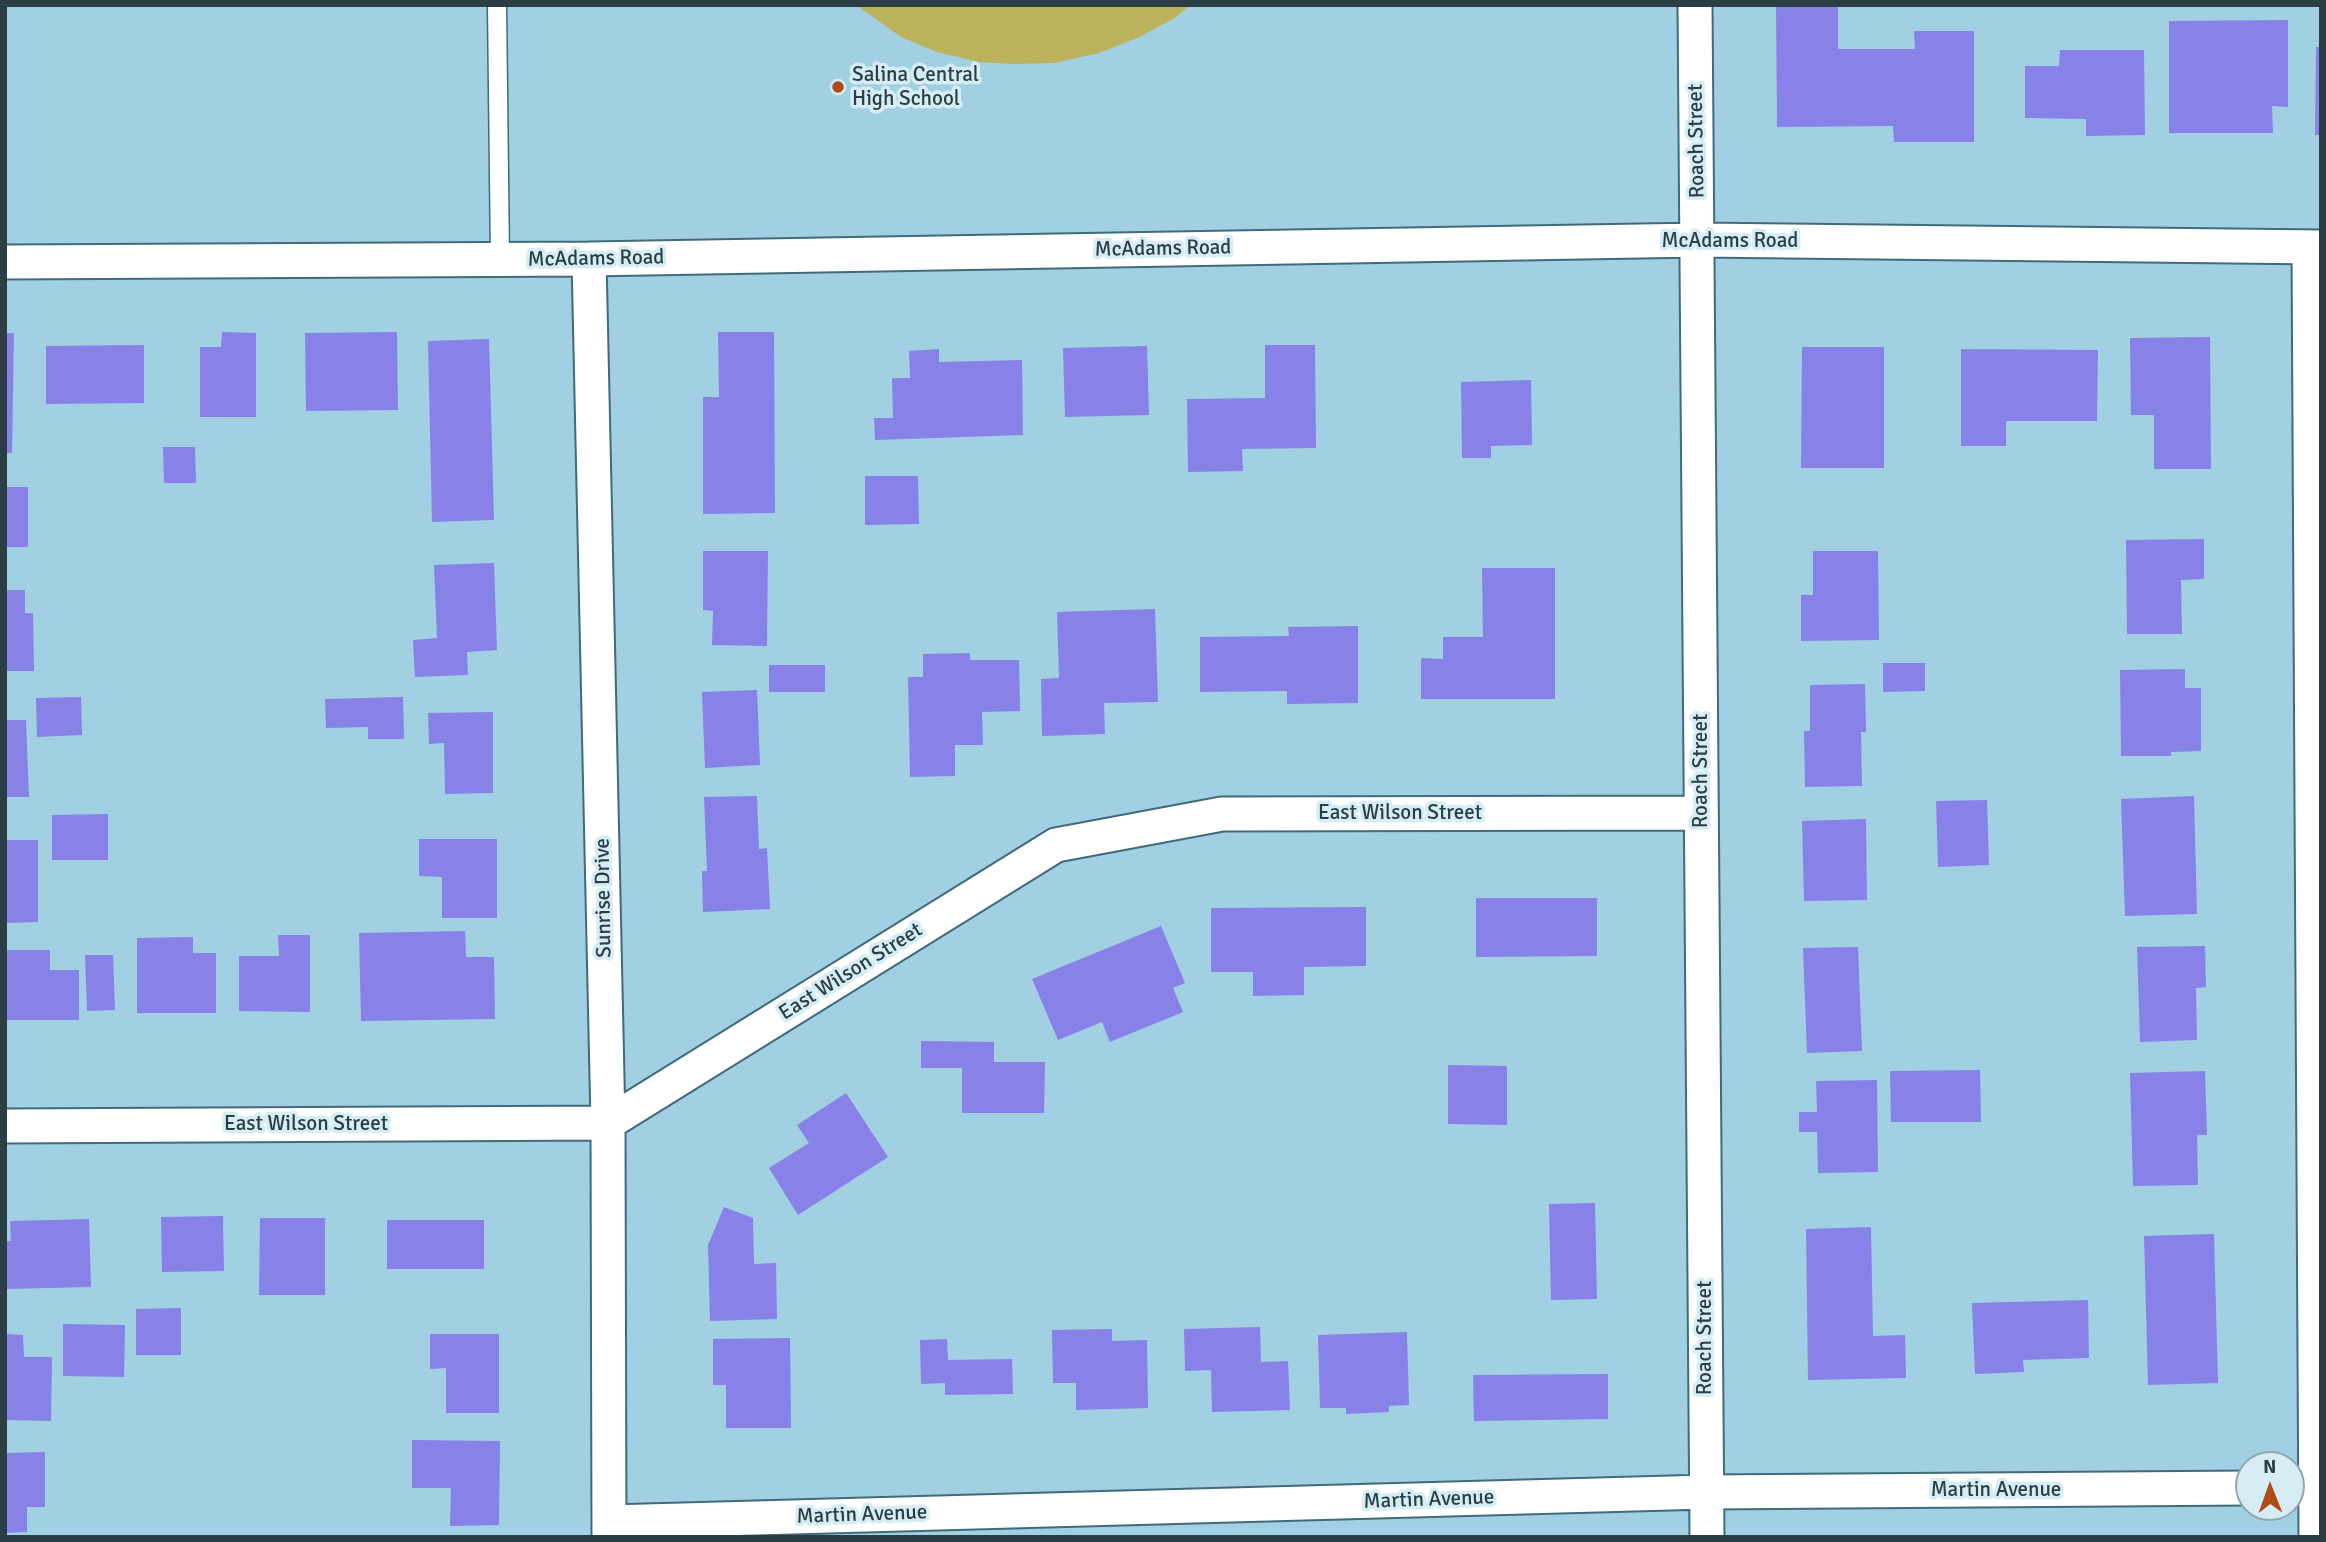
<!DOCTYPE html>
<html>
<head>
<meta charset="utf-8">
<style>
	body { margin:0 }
	#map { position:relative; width:2326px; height:1542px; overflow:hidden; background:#a1d0e2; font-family:Signika,sans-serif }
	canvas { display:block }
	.frame { position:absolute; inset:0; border:7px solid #2b3e45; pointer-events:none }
	.north { position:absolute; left:2235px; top:1451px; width:70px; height:70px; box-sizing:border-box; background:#d6edf6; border:2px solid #92a7af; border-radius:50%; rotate:359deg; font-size:19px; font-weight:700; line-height:28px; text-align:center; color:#2b3e45 }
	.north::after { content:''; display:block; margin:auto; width:24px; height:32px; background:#af4b16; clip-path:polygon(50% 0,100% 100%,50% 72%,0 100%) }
</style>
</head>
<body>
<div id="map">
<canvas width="2326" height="1542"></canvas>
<div class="frame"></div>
<div class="north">N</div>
</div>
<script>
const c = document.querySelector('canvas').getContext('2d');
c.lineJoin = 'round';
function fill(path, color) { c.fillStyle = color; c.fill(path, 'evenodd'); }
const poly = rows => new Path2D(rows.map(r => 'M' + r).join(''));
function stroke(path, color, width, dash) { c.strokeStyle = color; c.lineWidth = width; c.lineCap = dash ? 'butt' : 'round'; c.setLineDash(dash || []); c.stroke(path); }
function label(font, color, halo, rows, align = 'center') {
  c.font = font + ' Signika,sans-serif'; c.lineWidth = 7; c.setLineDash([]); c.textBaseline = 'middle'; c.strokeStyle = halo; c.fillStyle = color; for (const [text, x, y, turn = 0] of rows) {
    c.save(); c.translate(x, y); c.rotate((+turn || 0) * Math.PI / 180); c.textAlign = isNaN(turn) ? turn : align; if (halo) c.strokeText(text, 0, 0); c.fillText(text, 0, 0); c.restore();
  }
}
fill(poly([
	[856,5,1191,5,1173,19,1137,38,1099,53,1054,63,1015,64,979,62,937,52,901,37]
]), '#bab25c');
fill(poly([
	[1776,5,1838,5,1838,49,1915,49,1914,31,1974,31,1974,142,1894,142,1893,126,1777,127],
	[2288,20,2288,107,2272,106,2273,133,2169,133,2169,21],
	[2316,47,2321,47,2321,135,2315,135],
	[2060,50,2144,50,2145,135,2086,136,2086,119,2025,118,2025,66,2059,66],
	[222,332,256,333,256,417,200,417,200,347,221,347],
	[397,332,398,410,306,411,305,333],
	[718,332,774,332,775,513,703,514,703,397,719,397],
	[5,333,14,333,12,453,5,453],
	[2210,337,2211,469,2154,469,2154,415,2131,415,2130,338],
	[489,339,494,520,432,522,428,341],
	[144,345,144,403,46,404,46,346],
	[1265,345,1315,345,1316,448,1242,449,1243,471,1188,472,1187,399,1265,398],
	[1147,346,1149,415,1065,417,1063,348],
	[1802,347,1884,347,1884,468,1801,468],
	[939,349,939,362,1022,360,1023,435,875,440,874,418,893,418,892,378,910,378,909,351],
	[1961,349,2098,350,2097,421,2006,421,2006,446,1961,446],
	[1531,380,1532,445,1491,446,1491,458,1462,458,1461,382],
	[163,447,195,447,196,483,164,483],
	[865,476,918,476,919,524,865,525],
	[5,487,28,487,28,547,5,547],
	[2204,539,2204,579,2181,580,2182,634,2127,634,2126,540],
	[703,551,768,551,767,646,712,645,713,611,703,610],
	[1813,551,1878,551,1879,640,1801,641,1801,595,1813,595],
	[494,563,497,650,467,652,468,675,415,677,413,640,437,638,434,565],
	[1482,568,1555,568,1555,699,1421,699,1421,658,1443,659,1443,637,1483,637],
	[5,590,25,590,25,613,33,613,34,671,5,671],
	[1155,609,1158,702,1104,703,1105,734,1042,736,1041,679,1059,678,1057,612],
	[1358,626,1358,703,1287,704,1287,691,1200,692,1200,637,1289,636,1288,627],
	[970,653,970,660,1019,660,1020,711,982,712,983,745,955,745,955,776,910,777,908,677,923,677,923,654],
	[1883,663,1925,663,1925,691,1883,692],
	[769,665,825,665,825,692,769,692],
	[2185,669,2185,688,2201,688,2201,751,2171,752,2171,756,2121,756,2120,670],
	[1865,684,1866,732,1861,732,1862,786,1805,787,1804,731,1810,731,1810,685],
	[757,690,760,765,705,768,702,692],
	[81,697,82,735,37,737,36,698],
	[403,697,404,739,368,739,368,727,326,728,325,699],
	[493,712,493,793,445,794,444,743,429,744,428,713],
	[5,720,26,720,29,797,5,797],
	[757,796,759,849,767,848,770,909,703,912,702,871,707,871,704,797],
	[2194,796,2197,914,2125,916,2121,799],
	[1987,800,1989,865,1938,867,1936,801],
	[108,814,108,860,52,860,52,815],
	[1866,819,1867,900,1804,901,1802,821],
	[419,839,497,839,497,918,442,918,442,877,419,876],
	[5,840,38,840,38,922,5,923],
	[1476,898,1597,898,1597,956,1476,957],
	[1366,907,1366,966,1304,967,1304,995,1253,996,1253,972,1211,972,1211,908],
	[1161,926,1185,983,1173,988,1183,1012,1110,1042,1102,1022,1058,1040,1032,979],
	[465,931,466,957,494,957,495,1019,361,1021,359,933],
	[278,935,310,935,310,1012,239,1011,239,956,279,956],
	[193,937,193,953,216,953,216,1013,137,1013,137,938],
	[2205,946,2206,987,2196,988,2197,1040,2140,1042,2137,947],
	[1858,947,1862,1051,1807,1053,1803,948],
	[5,950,50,950,50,970,79,970,79,1020,5,1020],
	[85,955,113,955,115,1010,87,1011],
	[921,1041,994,1042,994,1062,1045,1062,1044,1113,962,1113,962,1068,921,1068],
	[1448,1065,1507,1066,1507,1125,1448,1124],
	[1980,1070,1981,1122,1891,1122,1890,1071],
	[2205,1071,2207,1135,2197,1135,2198,1185,2133,1186,2130,1073],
	[1877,1080,1878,1172,1818,1173,1817,1132,1799,1132,1799,1112,1817,1112,1816,1081],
	[846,1093,888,1157,798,1215,769,1168,809,1143,797,1125],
	[1595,1203,1597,1299,1551,1300,1549,1204],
	[724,1207,753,1218,754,1264,776,1263,777,1319,710,1321,708,1245],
	[223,1216,224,1271,162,1272,161,1217],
	[260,1218,325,1218,325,1295,259,1295],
	[89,1219,91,1287,5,1289,5,1241,11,1241,10,1221],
	[387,1220,484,1220,484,1269,387,1269],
	[1871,1227,1873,1336,1905,1335,1906,1378,1808,1380,1806,1229],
	[2214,1234,2218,1383,2148,1385,2144,1236],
	[2088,1300,2089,1358,2023,1360,2024,1372,1975,1374,1972,1303],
	[181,1308,181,1355,136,1355,136,1309],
	[63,1324,125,1325,124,1377,63,1376],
	[1260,1327,1261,1362,1288,1361,1290,1410,1212,1412,1211,1370,1185,1371,1184,1329],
	[1112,1329,1112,1341,1147,1340,1148,1408,1076,1410,1076,1383,1053,1383,1052,1330],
	[1407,1332,1409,1405,1389,1406,1389,1412,1346,1414,1346,1408,1320,1408,1318,1335],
	[5,1334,23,1335,24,1357,52,1357,51,1421,5,1420],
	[430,1334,499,1334,499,1413,446,1413,446,1368,430,1369],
	[790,1338,791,1428,726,1428,726,1385,713,1385,713,1339],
	[947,1339,948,1360,1012,1359,1013,1394,945,1395,945,1383,921,1384,920,1340],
	[1608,1374,1608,1419,1474,1421,1473,1375],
	[412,1440,500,1441,499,1525,450,1526,451,1488,412,1488],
	[45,1452,45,1507,27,1507,27,1532,5,1533,5,1453]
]), '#8781e8');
const lane = poly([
	[497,5,500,260]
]);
const street = poly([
	[1695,5,1707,1537],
	[2309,247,2316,1537],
	[589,259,608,1123,609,1537],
	[5,262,589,259,1699,240,2321,247],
	[5,1126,608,1123,1056,845,1222,814,1701,813],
	[609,1522,1707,1492,2249,1488]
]);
stroke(lane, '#3f6b7b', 21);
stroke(street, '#3f6b7b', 37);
stroke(lane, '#fff', 18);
stroke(street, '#fff', 33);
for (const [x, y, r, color] of [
	[838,87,7,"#af4b16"]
]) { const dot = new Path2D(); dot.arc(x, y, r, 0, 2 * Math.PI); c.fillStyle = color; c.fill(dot); stroke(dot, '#d6edf6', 2.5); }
label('21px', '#2b3e45', '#d6edf6', [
	["Salina Central",852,75],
	["High School",852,99]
], 'left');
label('21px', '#2b3e45', '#d6edf6', [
	["Roach Street",1697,141,-91],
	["McAdams Road",1730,241],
	["McAdams Road",1163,249,-1],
	["McAdams Road",596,259,-1],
	["Roach Street",1701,771,-90],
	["East Wilson Street",1400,813],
	["Sunrise Drive",604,898,-91],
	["East Wilson Street",851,972,-32],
	["East Wilson Street",306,1124],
	["Roach Street",1705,1338,-90],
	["Martin Avenue",1996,1490],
	["Martin Avenue",1429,1500,-2],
	["Martin Avenue",862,1515,-2]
]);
</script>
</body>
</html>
